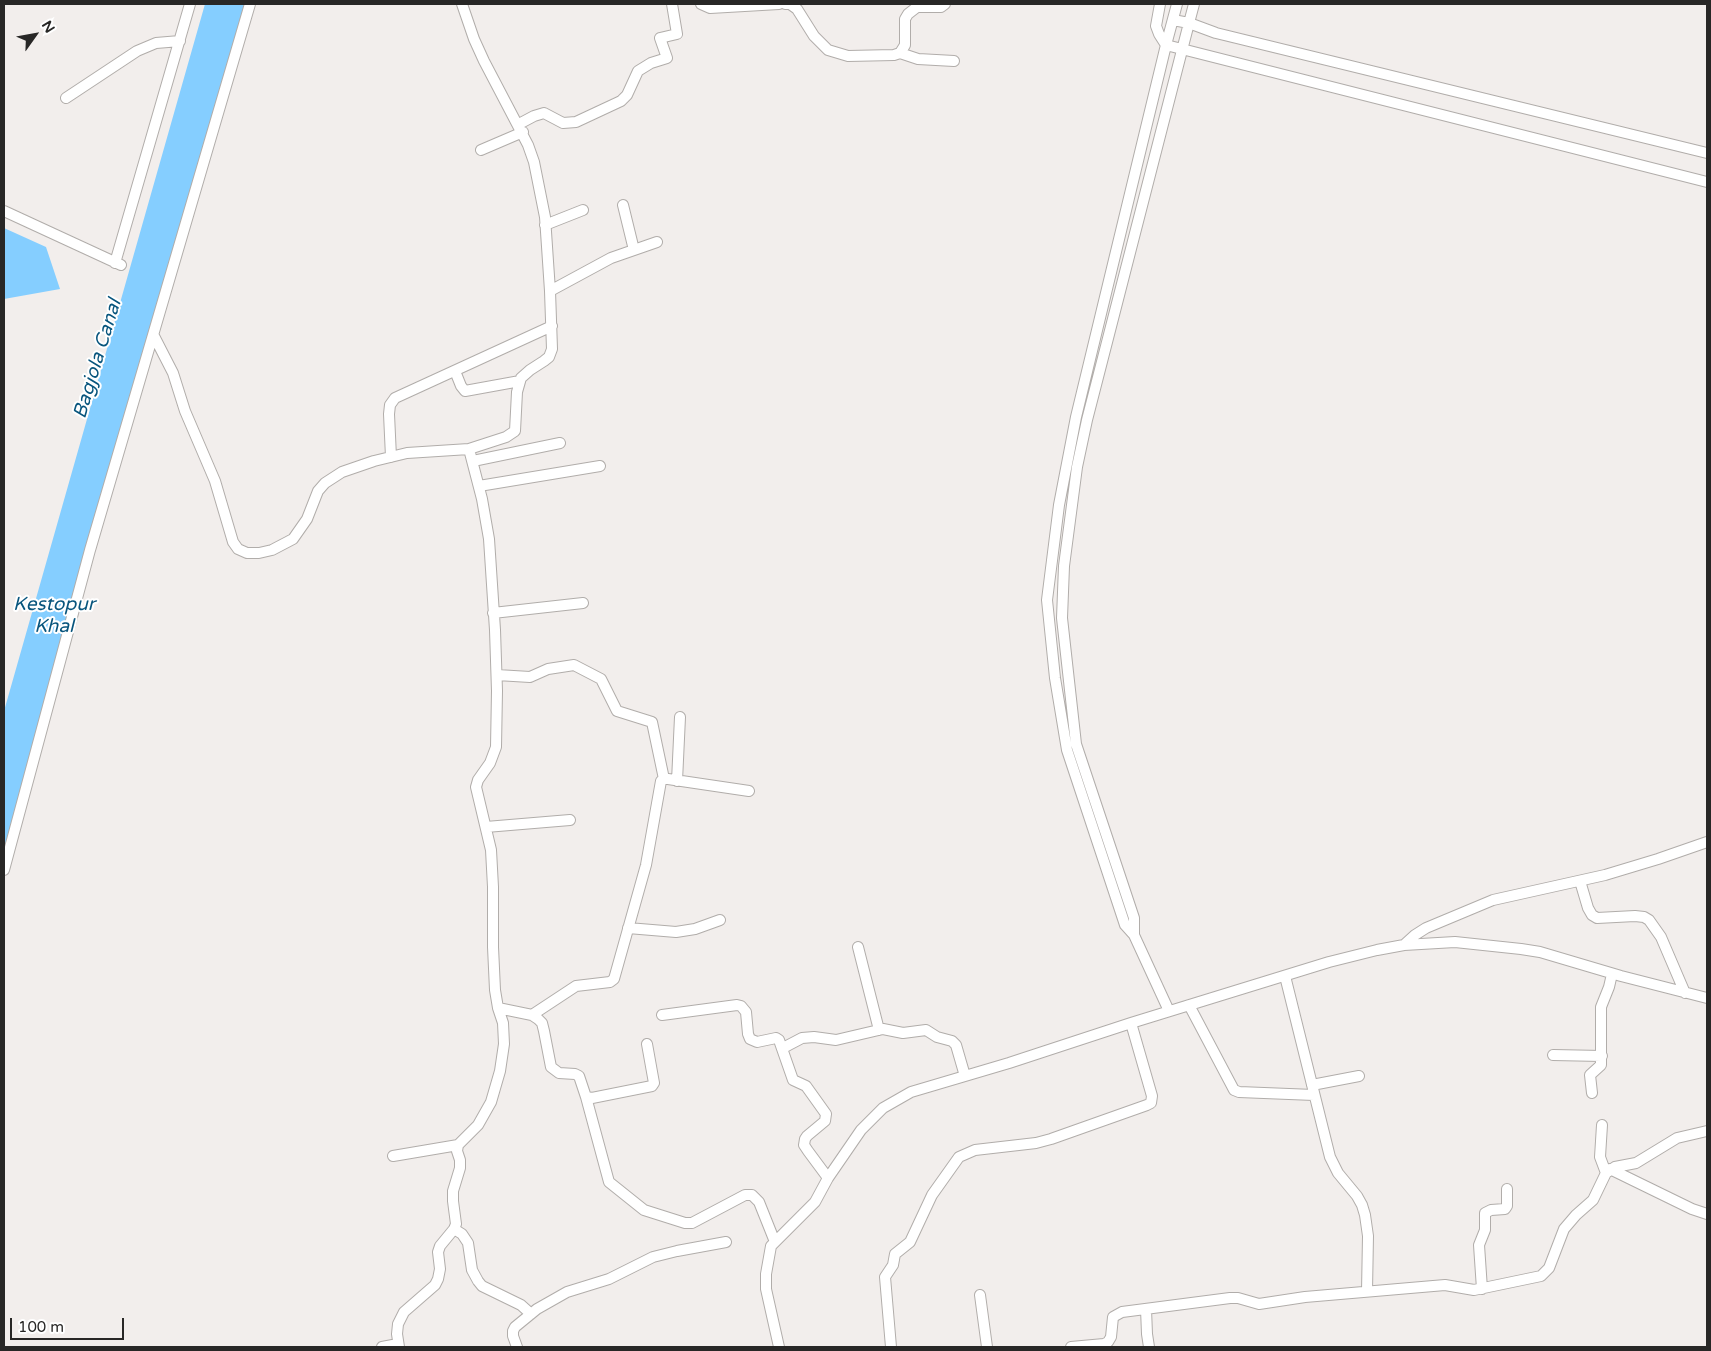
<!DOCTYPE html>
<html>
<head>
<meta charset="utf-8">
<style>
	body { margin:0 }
	#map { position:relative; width:1711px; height:1351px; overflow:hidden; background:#f2eeec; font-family:"Varela Round",sans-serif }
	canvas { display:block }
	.frame { position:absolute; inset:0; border:5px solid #282726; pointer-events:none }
	.north { position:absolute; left:10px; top:10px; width:50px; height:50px; -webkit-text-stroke:4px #fff; paint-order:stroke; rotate:58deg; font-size:14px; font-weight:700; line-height:20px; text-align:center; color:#282726 }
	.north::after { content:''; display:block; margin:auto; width:18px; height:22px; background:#282726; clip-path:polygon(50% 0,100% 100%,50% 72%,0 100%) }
	.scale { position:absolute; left:10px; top:1318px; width:114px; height:22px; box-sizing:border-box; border:2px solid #282726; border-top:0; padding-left:6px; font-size:15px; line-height:18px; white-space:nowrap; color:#282726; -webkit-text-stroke:4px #fff; paint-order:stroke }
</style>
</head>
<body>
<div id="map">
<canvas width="1711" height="1351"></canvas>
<div class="frame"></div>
<div class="north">N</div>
<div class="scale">100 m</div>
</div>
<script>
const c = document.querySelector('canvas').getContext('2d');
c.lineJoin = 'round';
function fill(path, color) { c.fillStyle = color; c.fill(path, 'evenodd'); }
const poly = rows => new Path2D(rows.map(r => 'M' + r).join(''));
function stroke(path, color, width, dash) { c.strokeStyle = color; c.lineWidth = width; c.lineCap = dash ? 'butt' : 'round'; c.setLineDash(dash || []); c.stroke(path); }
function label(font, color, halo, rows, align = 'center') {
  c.font = font + ' "Varela Round",sans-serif'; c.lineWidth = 4; c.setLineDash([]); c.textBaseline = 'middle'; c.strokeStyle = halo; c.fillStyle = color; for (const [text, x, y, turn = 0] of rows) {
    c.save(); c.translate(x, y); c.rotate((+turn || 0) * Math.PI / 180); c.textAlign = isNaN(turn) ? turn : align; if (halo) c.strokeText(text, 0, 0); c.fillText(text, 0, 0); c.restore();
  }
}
fill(poly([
	[205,4,251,4,4,871,4,711],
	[4,228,46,247,60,289,4,299]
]), '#85ceff');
const minor = poly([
	[701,4,710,8,779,4],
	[785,4,790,4,797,9,814,36,828,50,848,56,894,55,900,53,905,45,905,19,908,14,917,7,941,7,945,4],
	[1160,4,1156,26,1159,34,1166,45,1076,417,1059,505,1047,600,1055,678,1067,750,1125,925,1134,935,1169,1011],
	[1177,4,1166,45,1707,182],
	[1194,4,1189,23,1216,33,1707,153],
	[900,53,918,59,954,61],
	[66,98,137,51,156,43,180,41],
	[519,124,534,116,544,113,563,123,576,122,621,101,627,95,638,71,651,63,667,58,660,38,677,34,672,4],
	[481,150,523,132],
	[623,205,634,250],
	[4,211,121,265],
	[545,225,583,210],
	[115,263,190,4],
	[550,291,611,258,657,242],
	[154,336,173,373,185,411,215,481,233,542,238,549,247,553,259,553,272,550,293,539,307,519,318,491,325,483,342,472,374,461,407,453,469,449,506,437,515,431,517,392,521,378,530,370,544,361,549,357,552,349,550,291,545,217,534,162,528,145,484,61,474,39,462,4],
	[455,371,461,386,465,391,520,381],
	[391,457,389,414,390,405,395,398,552,326],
	[473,461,560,443],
	[479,486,600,466],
	[493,613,583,603],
	[497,675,530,677,548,669,574,665,601,679,617,711,652,722,664,779],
	[677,781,680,717],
	[486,827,570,820],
	[4,870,90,550,250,4],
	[1580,881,1588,908,1592,915,1597,918,1635,916,1644,917,1649,920,1661,937,1685,993],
	[628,928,676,932,695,929,720,920],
	[1134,935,1134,918,1076,744,1062,618,1064,566,1077,467,1087,420,1189,23,1173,20],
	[1404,945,1415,935,1426,928,1493,900,1605,875,1658,859,1707,842],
	[858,947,879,1030],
	[1285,976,1330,1157,1338,1173,1357,1196,1362,1205,1365,1215,1368,1236,1367,1291],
	[1189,1005,1234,1090,1239,1092,1314,1095],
	[498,1008,532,1015,538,1019,542,1023,544,1031,551,1067,559,1073,575,1074,579,1076,586,1097,592,1098,652,1086,654,1083,647,1044],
	[532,1015,576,986,610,982,614,979,646,865,661,781,664,779,668,779,749,791],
	[662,1015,737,1005,741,1006,746,1012,748,1034,750,1039,757,1042,776,1038,779,1040,793,1080,806,1086,826,1114,825,1121,807,1136,805,1139,804,1145,808,1151,828,1178],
	[783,1048,802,1038,814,1037,836,1040,883,1029,903,1033,926,1030,937,1037,952,1041,956,1045,965,1076],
	[1553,1055,1602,1056],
	[1312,1085,1359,1076],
	[1592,1093,1590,1075,1601,1065,1601,1007,1609,987,1612,974],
	[586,1097,609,1182,644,1210,685,1223,692,1223,745,1195,752,1195,759,1202,775,1242],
	[1602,1125,1600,1157,1606,1173],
	[393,1156,458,1145],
	[1610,1169,1692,1209,1707,1214],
	[454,1229,462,1234,468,1243,472,1270,478,1281,482,1286,521,1305,531,1314],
	[1482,1289,1479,1245,1485,1230,1485,1213,1491,1210,1505,1209,1507,1206,1507,1189],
	[980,1295,987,1347],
	[1146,1309,1147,1334,1149,1347],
	[382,1347,398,1344],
	[399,1347,397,1334,398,1324,404,1312,435,1285,438,1279,440,1269,438,1252,440,1246,454,1229,456,1224,453,1201,453,1191,460,1168,460,1160,457,1151,458,1145,478,1125,491,1102,500,1071,504,1044,503,1023,498,1008,495,990,493,947,493,887,491,850,476,787,478,780,490,763,496,747,497,691,495,630,489,539,482,499,469,449],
	[517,1347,513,1336,513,1331,515,1327,537,1309,567,1292,609,1279,653,1257,677,1251,726,1242],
	[779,1347,766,1289,766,1274,771,1246,815,1202,828,1178,861,1130,883,1108,911,1092,1009,1063,1131,1023,1329,962,1377,950,1404,945,1455,942,1521,949,1540,952,1621,976,1707,998],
	[891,1347,885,1277,893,1265,895,1254,910,1242,932,1195,959,1157,975,1150,1036,1143,1051,1139,1147,1105,1151,1103,1152,1096,1131,1023],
	[1071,1347,1104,1344,1108,1342,1111,1337,1113,1317,1122,1312,1230,1298,1238,1298,1259,1304,1305,1297,1445,1285,1474,1290,1541,1276,1549,1268,1564,1229,1576,1215,1593,1200,1606,1173,1615,1167,1636,1163,1677,1138,1707,1131]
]);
stroke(minor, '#b1adaa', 12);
stroke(minor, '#fff', 10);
label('italic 19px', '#08557d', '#fff', [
	["Bagjola Canal",98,359,-73],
	["Kestopur",54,605],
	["Khal",54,627]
]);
</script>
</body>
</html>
